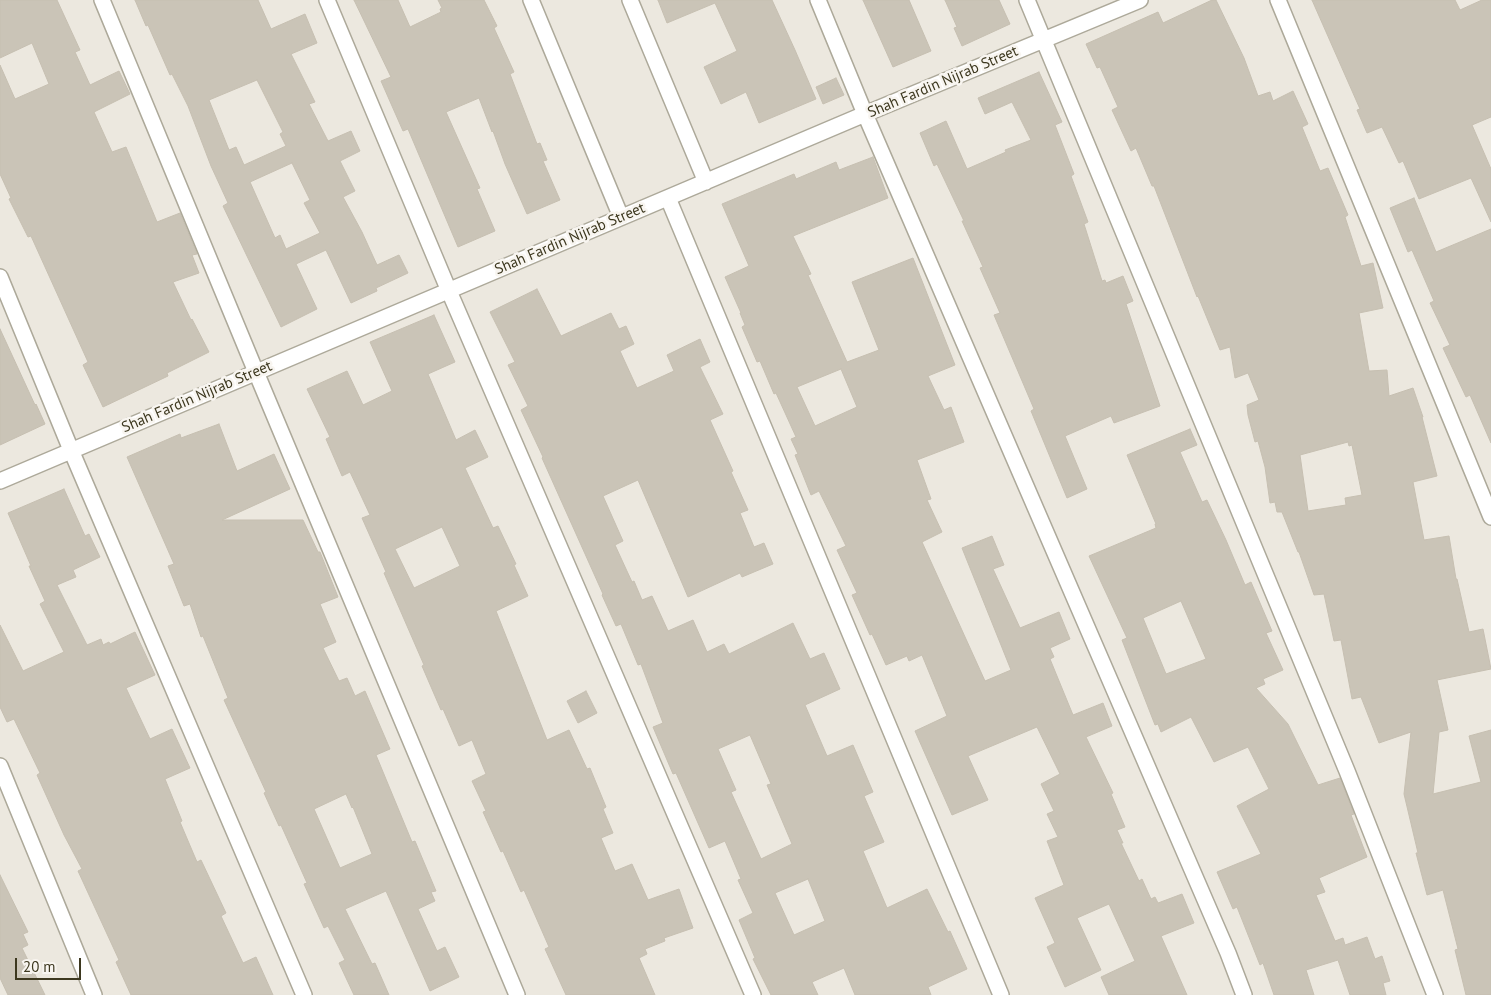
<!DOCTYPE html>
<html>
<head>
<meta charset="utf-8">
<style>
	body { margin:0 }
	#map { position:relative; width:1491px; height:995px; overflow:hidden; background:#ece8df; font-family:"PT Sans",sans-serif }
	canvas { display:block }
	.scale { position:absolute; left:15px; top:958px; width:66px; height:22px; box-sizing:border-box; border:2px solid #3d381f; border-top:0; padding-left:6px; font-size:15px; line-height:18px; white-space:nowrap; color:#3d381f; -webkit-text-stroke:4px #f8f5f0; paint-order:stroke }
</style>
</head>
<body>
<div id="map">
<canvas width="1491" height="995"></canvas>
<div class="scale">20 m</div>
</div>
<script>
const c = document.querySelector('canvas').getContext('2d');
c.lineJoin = 'round';
function fill(path, color) { c.fillStyle = color; c.fill(path, 'evenodd'); }
const poly = rows => new Path2D(rows.map(r => 'M' + r).join(''));
function stroke(path, color, width, dash) { c.strokeStyle = color; c.lineWidth = width; c.lineCap = dash ? 'butt' : 'round'; c.setLineDash(dash || []); c.stroke(path); }
function label(font, color, halo, rows, align = 'center') {
  c.font = font + ' "PT Sans",sans-serif'; c.lineWidth = 5; c.setLineDash([]); c.textBaseline = 'middle'; c.strokeStyle = halo; c.fillStyle = color; for (const [text, x, y, turn = 0] of rows) {
    c.save(); c.translate(x, y); c.rotate((+turn || 0) * Math.PI / 180); c.textAlign = isNaN(turn) ? turn : align; if (halo) c.strokeText(text, 0, 0); c.fillText(text, 0, 0); c.restore();
  }
}
const building = poly([
	[0,0,57,0,80,50,75,52,90,85,119,71,130,94,94,112,112,152,126,147,157,222,180,213,197,254,192,255,199,273,173,282,191,320,192,319,209,352,167,373,168,376,103,407,83,365,88,362,31,236,28,237,9,199,11,198,0,174,0,65,15,99,49,84,32,43,0,58,0,0],
	[135,0,258,0,271,29,305,14,317,43,291,54,315,102,309,104,328,141,351,131,360,151,340,161,355,191,343,197,362,232,377,265,399,255,408,273,376,288,377,291,351,303,326,250,296,264,317,309,281,327,223,206,228,203,211,166,188,106,172,74,170,75,148,25,146,26,135,0],
	[257,80,283,132,280,134,286,146,244,165,236,147,229,150,209,100,257,80],
	[292,163,310,200,304,203,320,233,286,249,280,235,275,238,250,182,292,163],
	[354,0,398,0,410,27,441,12,440,9,442,8,438,0,484,0,497,26,494,28,514,72,510,74,537,144,540,143,547,160,543,161,560,200,527,214,505,164,493,131,492,132,479,98,446,112,480,188,477,189,495,231,458,247,408,129,403,131,381,81,391,77,354,0],
	[658,0,772,0,795,50,816,99,759,123,746,92,721,104,704,67,737,51,715,3,667,23,658,0],
	[863,0,909,0,931,51,893,67,863,0],
	[945,0,999,0,1010,24,962,46,954,28,957,27,945,0],
	[1212,0,1216,0,1244,58,1258,96,1270,92,1273,101,1293,91,1308,124,1302,127,1320,171,1328,168,1348,215,1345,217,1361,266,1373,263,1383,308,1359,313,1369,371,1387,370,1389,396,1413,388,1423,417,1422,417,1437,476,1413,482,1424,540,1449,536,1456,579,1457,579,1469,632,1483,629,1491,669,1437,680,1448,730,1439,732,1433,794,1481,782,1469,736,1491,730,1491,995,1466,995,1455,950,1458,949,1443,890,1427,895,1416,853,1418,853,1404,794,1411,732,1379,743,1361,697,1352,699,1341,640,1334,641,1324,594,1314,595,1299,552,1298,552,1282,512,1277,512,1275,502,1270,503,1265,467,1258,441,1255,442,1248,415,1247,405,1259,400,1248,373,1235,378,1230,347,1220,350,1198,296,1197,297,1154,186,1152,186,1136,148,1131,151,1112,110,1118,107,1100,67,1097,68,1086,44,1158,12,1163,23,1212,0],
	[1348,442,1349,446,1352,445,1362,495,1345,498,1346,505,1308,511,1300,455,1348,442],
	[1312,0,1455,0,1460,10,1482,0,1491,0,1491,117,1472,125,1491,169,1491,222,1471,178,1419,199,1403,161,1399,163,1382,127,1367,133,1357,110,1360,109,1312,0],
	[1039,72,1062,122,1055,125,1074,174,1071,176,1088,222,1084,224,1102,281,1105,280,1106,283,1123,276,1133,301,1126,304,1160,406,1114,423,1111,416,1065,436,1087,489,1067,498,1031,411,1034,409,994,315,1000,313,980,268,983,267,962,221,964,221,937,164,934,166,920,133,946,121,967,169,1006,152,1005,150,1031,140,1012,102,985,114,978,98,1039,72],
	[836,78,844,95,823,104,816,87,836,78],
	[873,157,888,198,793,236,811,274,808,275,847,362,879,350,852,282,913,258,955,365,928,376,944,410,951,407,964,442,917,460,931,499,927,500,942,532,922,542,985,681,1011,670,962,548,992,536,1004,565,993,569,1020,628,1059,612,1070,639,1050,648,1054,657,1050,659,1073,715,1103,703,1112,726,1086,737,1113,793,1111,794,1125,827,1117,830,1123,843,1121,843,1139,881,1142,879,1151,899,1155,897,1158,903,1182,894,1194,923,1161,936,1187,995,1109,995,1101,977,1135,961,1109,904,1077,918,1101,970,1065,987,1047,947,1055,943,1035,898,1064,885,1047,841,1058,837,1047,814,1054,811,1041,784,1060,774,1037,727,968,756,988,800,952,815,915,731,947,716,922,655,909,661,907,656,886,665,872,634,870,635,852,595,857,593,837,550,846,546,819,491,811,495,795,455,798,454,791,439,796,437,776,393,774,394,760,361,757,362,742,327,745,325,740,313,741,313,725,277,749,266,722,204,794,174,796,179,836,162,839,170,873,157],
	[841,369,857,407,815,426,797,387,841,369],
	[1414,198,1436,252,1491,229,1491,443,1470,395,1466,397,1443,348,1450,345,1430,303,1434,301,1412,250,1408,252,1390,208,1414,198],
	[537,289,561,336,611,313,619,329,626,326,634,344,620,351,637,388,674,371,667,355,700,339,710,362,700,367,723,414,710,420,733,471,731,472,748,510,740,513,754,547,764,543,773,564,742,577,740,573,688,597,638,480,603,496,623,541,615,545,632,582,634,581,642,600,652,596,668,631,693,620,707,652,724,644,729,654,793,623,810,659,824,653,840,689,805,705,827,756,853,745,873,792,864,796,884,842,863,851,887,908,927,889,948,932,950,931,967,969,928,987,931,995,855,995,844,968,812,982,818,995,771,995,753,959,755,958,739,920,753,913,738,880,741,879,725,841,709,848,676,773,673,774,653,727,663,723,641,664,638,665,621,624,616,626,602,595,603,594,542,458,543,457,521,410,528,406,508,365,515,362,490,312,537,289],
	[750,735,771,784,767,785,792,844,761,859,731,792,736,790,718,749,750,735],
	[808,879,825,921,794,935,775,893,808,879],
	[434,315,455,362,428,374,456,440,475,430,488,457,465,468,493,528,498,526,516,564,514,565,528,596,496,611,547,740,569,730,587,769,590,768,606,807,603,809,613,833,601,838,615,871,632,864,648,900,679,889,693,928,664,938,665,941,645,949,647,954,639,958,655,995,566,995,545,949,549,947,524,890,521,892,503,851,501,852,483,812,486,811,472,781,486,774,472,740,459,746,443,709,441,710,422,666,424,665,384,573,386,572,362,518,370,515,350,472,342,476,326,439,330,437,307,389,347,371,363,405,392,391,370,342,434,315],
	[442,527,460,566,414,588,395,549,442,527],
	[0,329,35,405,36,404,45,424,0,445,0,329],
	[219,424,237,471,274,454,290,489,222,520,303,520,318,552,320,552,338,597,320,604,336,642,323,648,339,681,347,678,355,696,365,691,390,749,376,755,412,842,415,841,436,891,431,892,435,901,418,909,437,951,445,947,459,977,430,991,386,891,345,909,372,964,375,963,389,995,354,995,339,963,345,960,328,926,324,928,304,884,307,883,281,825,279,826,264,793,266,792,224,700,228,698,203,636,201,637,190,604,184,606,168,566,174,564,127,457,180,434,181,438,219,424],
	[346,794,352,808,353,807,372,854,340,868,314,809,346,794],
	[1190,429,1197,445,1180,452,1202,502,1207,500,1226,540,1245,585,1251,582,1272,631,1266,633,1283,670,1263,679,1265,684,1256,688,1288,724,1318,785,1340,778,1354,814,1351,815,1367,857,1319,878,1325,892,1316,895,1335,941,1343,938,1345,945,1367,937,1375,959,1382,956,1390,981,1383,983,1386,995,1350,995,1338,960,1306,970,1314,995,1274,995,1263,963,1260,965,1237,907,1233,909,1217,872,1261,854,1237,806,1269,789,1248,747,1214,762,1191,717,1161,732,1158,724,1155,725,1122,640,1127,638,1089,556,1156,528,1155,524,1156,524,1127,455,1190,429],
	[1181,601,1206,659,1166,674,1143,618,1181,601],
	[64,489,85,536,89,534,100,557,73,570,76,577,57,585,87,645,101,639,103,645,109,642,110,644,135,632,155,675,126,688,150,739,172,729,190,768,165,779,182,821,180,822,197,862,201,860,226,913,221,916,243,963,256,957,273,995,131,995,116,962,119,960,78,871,82,869,64,835,37,775,40,773,14,719,7,722,0,707,0,625,23,671,64,652,40,604,45,601,29,566,31,566,8,513,64,489],
	[586,691,597,713,578,723,567,701,586,691],
	[0,875,28,932,23,934,28,945,22,948,45,995,8,995,0,978,0,875]
]);
fill(building, '#cac4b7');
stroke(building, '#c6bfb1', 1);
const street = poly([
	[102,0,256,372,517,995],
	[327,0,449,291,753,995],
	[531,0,621,217],
	[630,0,706,182],
	[818,0,865,114,1228,953,1244,995],
	[1027,0,1347,771,1435,995],
	[1278,0,1491,517],
	[668,198,1001,995],
	[0,277,71,450,304,995],
	[0,481,865,114,1140,0],
	[0,766,94,995]
]);
stroke(street, '#ada99a', 18);
stroke(street, '#fff', 15);
label('15px', '#3d381f', '#f8f5f0', [
	["Shah Fardin Nijrab Street",943,82,-23],
	["Shah Fardin Nijrab Street",570,239,-23],
	["Shah Fardin Nijrab Street",197,397,-23]
]);
</script>
</body>
</html>
